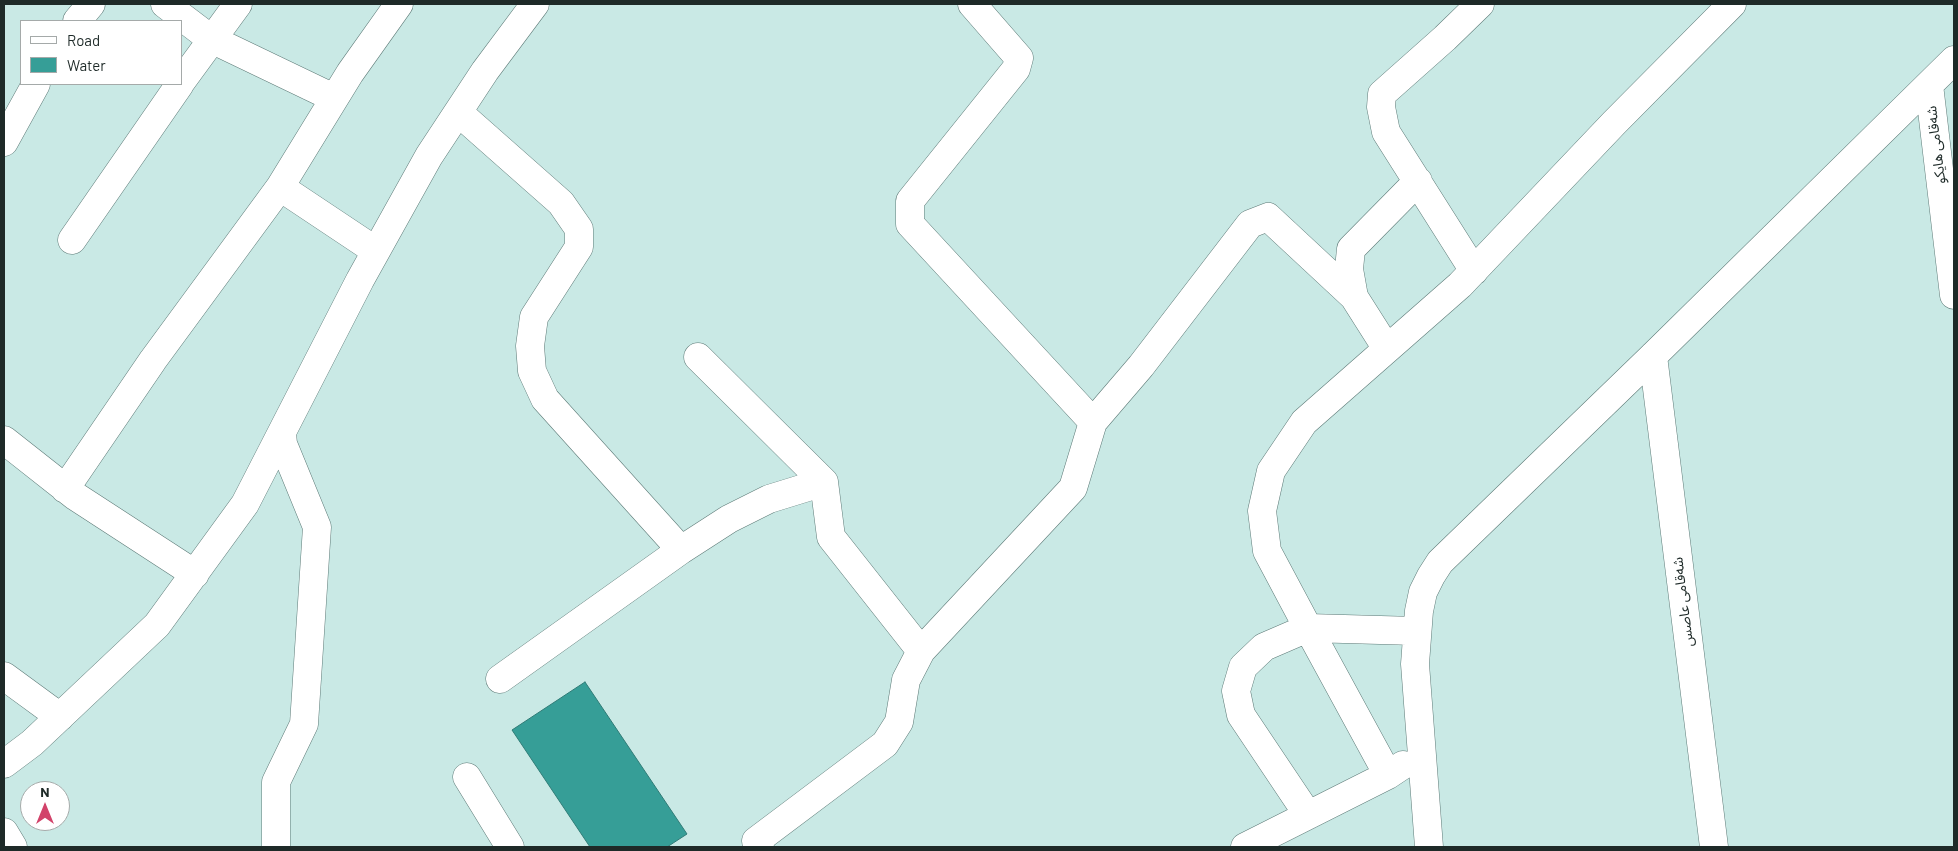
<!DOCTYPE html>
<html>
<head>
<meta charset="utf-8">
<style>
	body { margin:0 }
	#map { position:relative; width:1958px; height:851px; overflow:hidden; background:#c9e9e5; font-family:Barlow,sans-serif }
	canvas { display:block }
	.frame { position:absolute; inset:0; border:5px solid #1e2a28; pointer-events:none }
	.legend { position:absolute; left:20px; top:20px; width:162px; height:65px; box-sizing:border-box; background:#fff; border:1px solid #a5aaa9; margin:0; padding:6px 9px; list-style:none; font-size:15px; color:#1e2a28 }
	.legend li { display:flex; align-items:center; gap:10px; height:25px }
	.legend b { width:25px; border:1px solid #a5aaa9 }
	.north { position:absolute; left:20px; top:781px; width:50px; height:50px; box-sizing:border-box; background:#fff; border:1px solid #a5aaa9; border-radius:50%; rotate:0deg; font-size:14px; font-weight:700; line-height:20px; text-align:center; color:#1e2a28 }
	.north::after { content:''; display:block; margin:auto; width:18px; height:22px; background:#d2436a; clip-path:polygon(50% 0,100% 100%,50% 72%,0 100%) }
</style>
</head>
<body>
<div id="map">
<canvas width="1958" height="851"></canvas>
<div class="frame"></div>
<ul class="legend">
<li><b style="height:6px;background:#fff"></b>Road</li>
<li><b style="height:14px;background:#369e97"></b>Water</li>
</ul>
<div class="north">N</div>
</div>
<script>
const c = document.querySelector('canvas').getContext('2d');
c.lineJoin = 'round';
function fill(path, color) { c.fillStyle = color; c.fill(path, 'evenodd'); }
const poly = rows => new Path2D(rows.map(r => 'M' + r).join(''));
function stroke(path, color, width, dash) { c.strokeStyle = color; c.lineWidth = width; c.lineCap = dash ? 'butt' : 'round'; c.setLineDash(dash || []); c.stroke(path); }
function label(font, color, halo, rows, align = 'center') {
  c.font = font + ' Barlow,"Noto Sans Arabic",sans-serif'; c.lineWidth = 5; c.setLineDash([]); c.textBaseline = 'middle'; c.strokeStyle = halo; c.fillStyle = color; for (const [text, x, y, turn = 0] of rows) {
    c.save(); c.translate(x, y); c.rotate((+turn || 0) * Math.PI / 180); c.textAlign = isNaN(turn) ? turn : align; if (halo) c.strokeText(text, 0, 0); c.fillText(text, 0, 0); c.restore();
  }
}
const water = poly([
	[585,682,687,834,667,847,590,847,512,730,585,682]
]);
fill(water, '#369e97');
stroke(water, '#2f7b76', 1);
const minor = poly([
	[165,4,211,39,334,98],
	[972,4,1019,58,1016,69,910,201,910,224,1093,422],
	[77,21,91,4],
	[181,82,238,4],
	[1929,85,1954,295],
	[458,112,561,203,579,229,579,247,534,317,530,346,532,371,545,399,681,550],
	[4,142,36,84],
	[280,187,376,251],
	[72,240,180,84],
	[1474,271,1386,132,1381,107,1382,94,1445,38,1480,4],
	[1354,297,1349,269,1351,249,1418,181],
	[1653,356,1714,847],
	[698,357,824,482,831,537,921,651],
	[4,440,75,496,195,574],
	[65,489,153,360,280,187,350,73,399,4],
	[4,676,60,717],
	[500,679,681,550,729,519,769,499,824,482],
	[4,764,32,743,157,625,245,504,360,280,429,156,485,71,535,4],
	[1388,775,1308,628,1267,551,1262,511,1271,471,1304,422,1460,285,1614,123,1732,4],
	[467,777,510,847],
	[1308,815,1241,715,1236,691,1243,667,1264,647,1308,628,1416,631],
	[4,832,13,847],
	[276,847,276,782,304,724,317,527,283,444,282,433],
	[760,847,756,841,885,744,899,722,906,680,921,651,1073,488,1093,422,1141,366,1250,224,1268,217,1354,297,1387,349],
	[1245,847,1388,775,1403,765],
	[1429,847,1415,664,1419,611,1423,592,1431,576,1440,562,1653,356,1954,60]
]);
stroke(minor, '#5d7a77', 29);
stroke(minor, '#fff', 28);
label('14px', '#1e2a28', '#fff', [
	["شه‌قامی هایكو",1936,145,-97],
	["شه‌قامی عاصس",1683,602,-97]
]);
</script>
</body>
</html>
